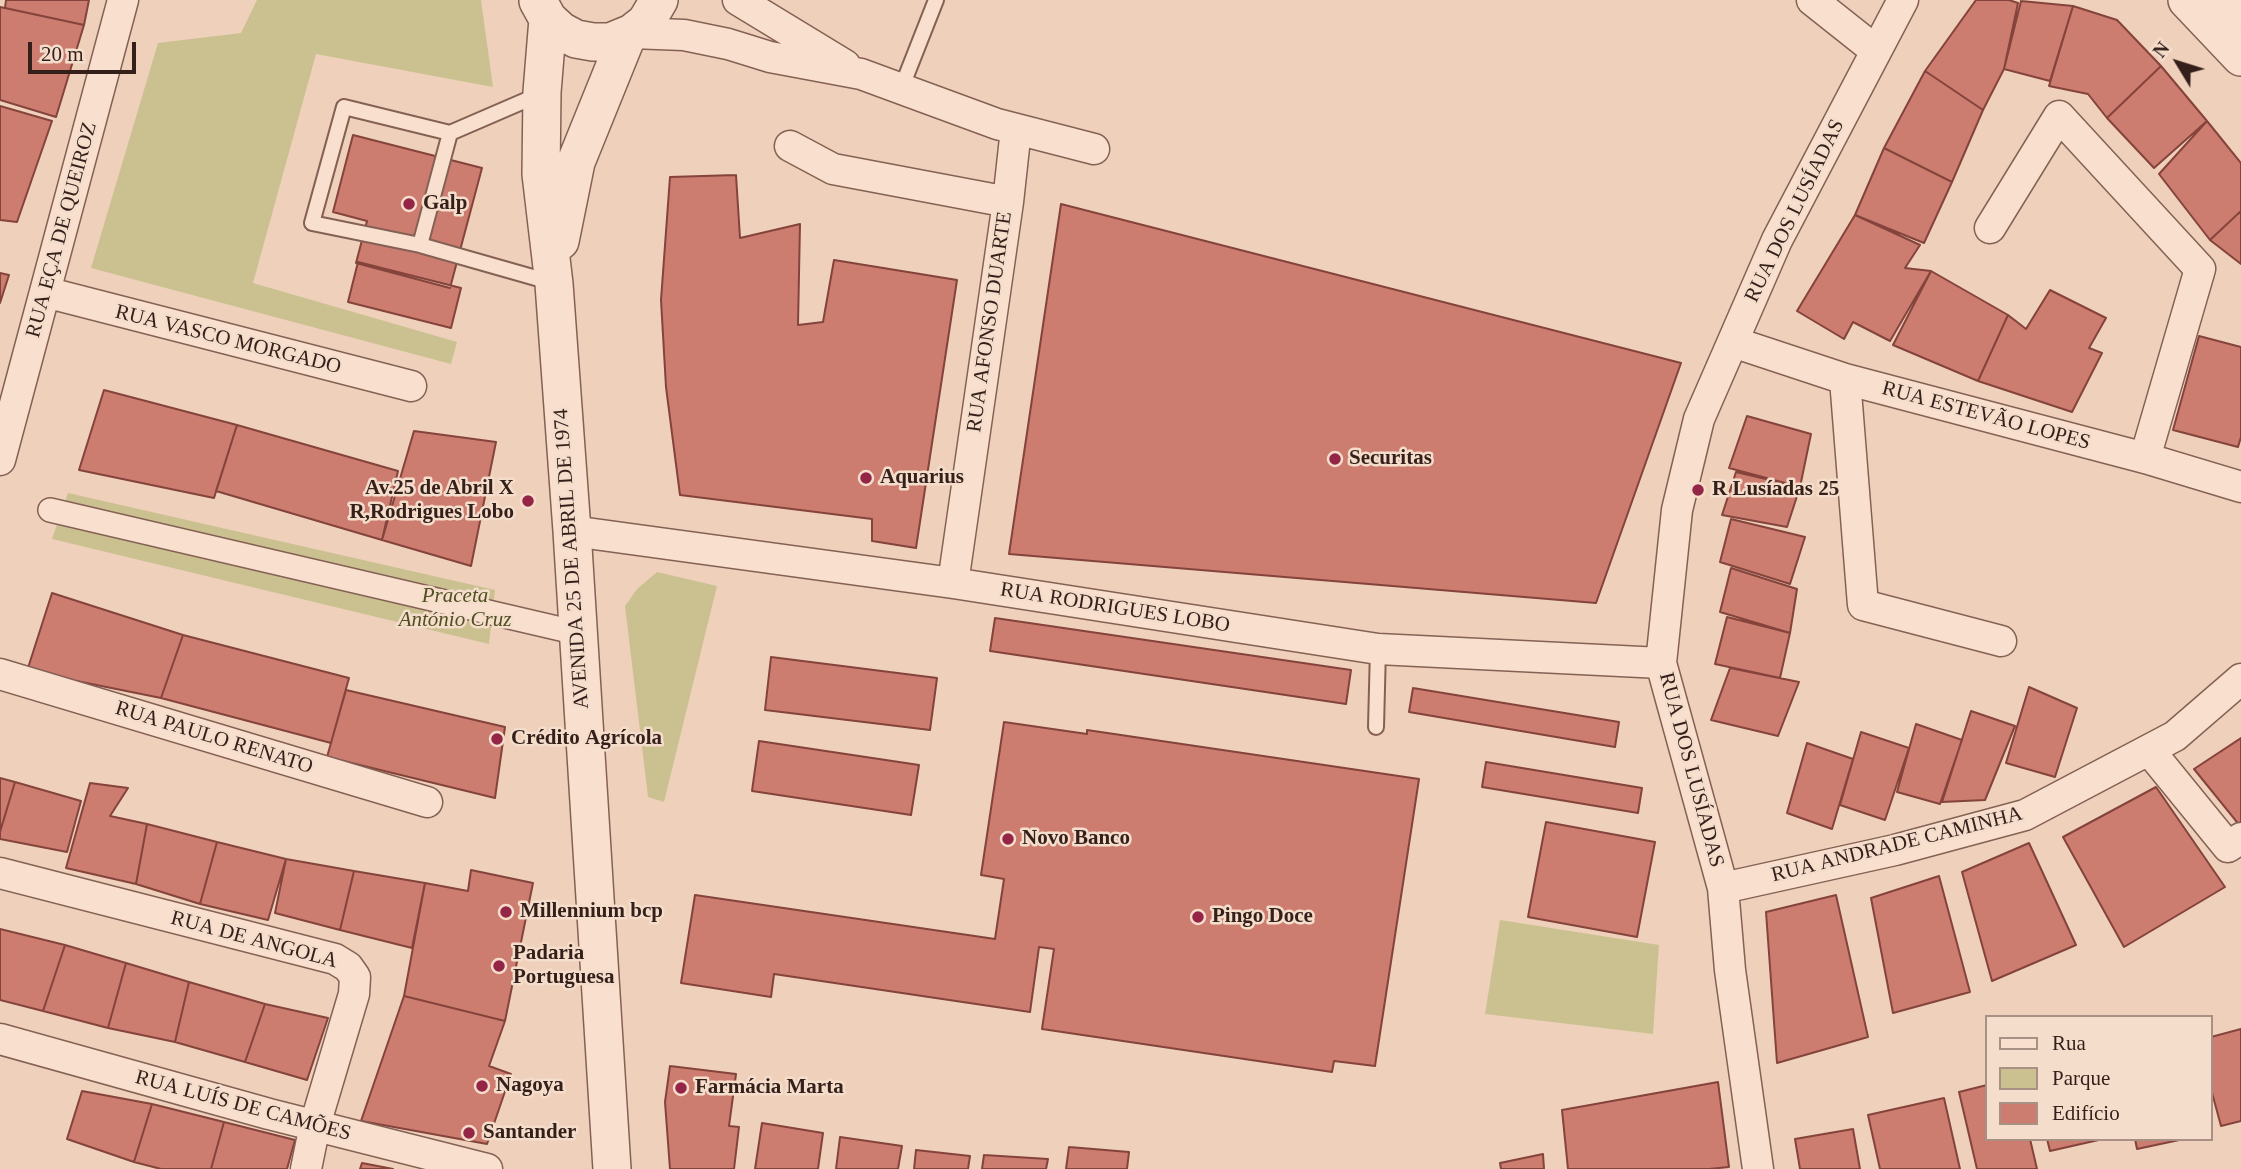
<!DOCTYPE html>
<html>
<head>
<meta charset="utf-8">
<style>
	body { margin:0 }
	#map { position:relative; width:2241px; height:1169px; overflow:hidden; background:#eed0bb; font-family:"Times New Roman",serif }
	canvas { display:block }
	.legend { position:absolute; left:1985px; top:1015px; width:228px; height:126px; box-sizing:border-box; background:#f5ddcb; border:2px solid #a89184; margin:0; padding:9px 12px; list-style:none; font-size:21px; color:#341f1a }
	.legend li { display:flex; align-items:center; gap:14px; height:35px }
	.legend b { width:35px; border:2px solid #a89184 }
	.north { position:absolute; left:2143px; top:28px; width:70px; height:70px; -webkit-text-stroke:5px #f5ddcb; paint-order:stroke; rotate:308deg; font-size:19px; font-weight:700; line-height:28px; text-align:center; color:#341f1a }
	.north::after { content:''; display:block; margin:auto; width:24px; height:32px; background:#341f1a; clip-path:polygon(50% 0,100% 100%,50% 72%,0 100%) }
	.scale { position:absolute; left:28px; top:42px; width:108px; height:32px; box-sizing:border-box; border:4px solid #341f1a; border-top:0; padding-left:9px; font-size:21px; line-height:24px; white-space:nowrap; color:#341f1a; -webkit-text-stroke:5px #f5ddcb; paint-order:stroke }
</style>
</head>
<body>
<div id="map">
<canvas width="2241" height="1169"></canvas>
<ul class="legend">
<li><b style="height:9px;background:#f9e0ce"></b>Rua</li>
<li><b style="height:19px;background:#cbc190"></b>Parque</li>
<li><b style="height:19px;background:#cd7c70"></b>Edifício</li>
</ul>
<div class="north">N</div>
<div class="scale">20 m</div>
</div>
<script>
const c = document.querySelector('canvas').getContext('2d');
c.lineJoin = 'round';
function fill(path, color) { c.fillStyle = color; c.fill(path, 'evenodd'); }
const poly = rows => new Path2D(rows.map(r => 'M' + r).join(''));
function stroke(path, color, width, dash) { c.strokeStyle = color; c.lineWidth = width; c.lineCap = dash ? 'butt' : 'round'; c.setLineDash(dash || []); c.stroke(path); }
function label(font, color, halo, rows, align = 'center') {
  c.font = font + ' "Times New Roman",serif'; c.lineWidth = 5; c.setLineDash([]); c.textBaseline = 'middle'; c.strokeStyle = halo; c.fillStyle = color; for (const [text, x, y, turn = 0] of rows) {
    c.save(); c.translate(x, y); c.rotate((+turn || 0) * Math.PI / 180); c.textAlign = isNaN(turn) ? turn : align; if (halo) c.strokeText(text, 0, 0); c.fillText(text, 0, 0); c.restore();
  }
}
fill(poly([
	[257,0,481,0,493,87,316,54,253,283,457,342,451,364,91,268,158,43,241,33],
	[68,493,495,590,489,644,52,539],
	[657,572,717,586,664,802,648,797,625,606,637,589],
	[1500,920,1659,945,1653,1034,1485,1014]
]), '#cbc190');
const building = poly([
	[6,0,89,0,84,25,5,8,6,0],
	[1976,0,2009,0,2018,3,2004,69,1983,110,1925,71,1976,0],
	[2021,1,2073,6,2050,81,2004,69,2021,1],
	[2073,6,2117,20,2161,66,2107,118,2088,94,2049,86,2073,6],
	[0,7,84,25,56,117,0,100,0,7],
	[2161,66,2207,121,2154,168,2107,118,2161,66],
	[1925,71,1983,110,1952,182,1884,148,1925,71],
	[0,106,52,121,17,222,0,220,0,106],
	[2207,121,2241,163,2241,211,2210,240,2159,174,2207,121],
	[353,135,482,168,450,288,356,263,367,221,333,212,353,135],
	[1884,148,1952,182,1924,243,1855,215,1884,148],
	[736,175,740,238,800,224,798,325,823,322,834,260,957,280,916,548,872,541,872,519,680,495,666,387,661,300,670,177,736,175],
	[1061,204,1681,363,1596,603,1009,554,1061,204],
	[2241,211,2241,264,2210,240,2241,211],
	[1855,215,1920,245,1905,268,1931,271,1890,341,1853,322,1844,339,1797,311,1855,215],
	[358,262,461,288,451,328,348,302,358,262],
	[1931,271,2008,315,1978,381,1893,345,1931,271],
	[0,273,9,275,0,303,0,273],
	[2050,290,2106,318,2089,348,2102,353,2072,412,1978,381,2008,315,2026,329,2050,290],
	[2199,336,2241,347,2241,437,2238,447,2173,430,2199,336],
	[104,390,237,425,214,498,79,470,104,390],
	[1747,416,1811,434,1800,487,1729,468,1747,416],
	[237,425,398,471,382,540,216,491,237,425],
	[414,431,496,442,471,566,382,540,414,431],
	[1736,472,1800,487,1787,527,1722,515,1736,472],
	[1731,519,1805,537,1790,584,1720,562,1731,519],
	[1731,568,1797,589,1790,633,1720,612,1731,568],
	[52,593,183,635,161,698,27,671,52,593],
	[1727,617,1790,633,1780,678,1715,664,1727,617],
	[995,618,1351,670,1346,704,990,651,995,618],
	[183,635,349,678,331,743,161,698,183,635],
	[771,657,937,678,930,730,765,710,771,657],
	[1730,668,1799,682,1778,736,1711,720,1730,668],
	[2029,687,2077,708,2055,777,2006,763,2029,687],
	[1413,688,1619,722,1615,747,1409,712,1413,688],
	[346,690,505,727,495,798,327,757,346,690],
	[1971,711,2015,726,1985,800,1942,802,1971,711],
	[1004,722,1087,734,1087,730,1419,779,1375,1066,1334,1061,1332,1072,1042,1029,1054,949,1039,947,1030,1012,774,974,771,997,681,983,695,895,995,939,1004,879,981,875,1004,722],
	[1916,724,1962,740,1940,804,1897,792,1916,724],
	[1861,732,1909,748,1885,820,1840,805,1861,732],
	[2241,738,2241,827,2194,769,2241,738],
	[759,741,919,765,911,815,752,791,759,741],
	[1807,743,1853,759,1832,829,1787,813,1807,743],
	[1486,762,1642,788,1638,813,1482,787,1486,762],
	[0,778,15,782,0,832,0,778],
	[15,782,81,801,67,852,0,839,0,832,15,782],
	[90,783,128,788,110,816,147,824,136,884,66,868,90,783],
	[2156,787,2225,887,2124,947,2063,837,2156,787],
	[1546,822,1655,842,1637,937,1528,917,1546,822],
	[147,824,217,842,200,904,136,884,147,824],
	[217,842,286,859,268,920,200,904,217,842],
	[2029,843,2076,945,1992,981,1962,872,2029,843],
	[286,859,354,871,340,930,275,913,286,859],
	[471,870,533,883,505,1021,404,996,425,883,468,891,471,870],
	[354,871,425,883,412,948,340,930,354,871],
	[1939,876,1970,992,1893,1013,1871,898,1939,876],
	[1836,895,1868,1037,1777,1063,1766,912,1836,895],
	[0,929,65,945,43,1011,0,1000,0,929],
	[65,945,126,963,108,1028,43,1011,65,945],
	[126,963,189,982,175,1042,108,1028,126,963],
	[189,982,265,1004,245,1062,175,1042,189,982],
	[404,996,505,1021,489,1066,511,1074,487,1144,361,1121,404,996],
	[265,1004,328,1018,307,1080,245,1062,265,1004],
	[2241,1029,2241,1121,2221,1126,2211,1089,2211,1037,2241,1029],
	[670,1066,736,1074,729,1126,739,1127,734,1169,670,1169,665,1102,670,1066],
	[1718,1082,1729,1167,1709,1169,1568,1169,1562,1110,1718,1082],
	[1987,1085,1987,1139,2030,1139,2037,1169,1977,1169,1959,1092,1987,1085],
	[82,1091,152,1104,134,1162,67,1139,82,1091],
	[1944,1098,1960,1169,1880,1169,1868,1115,1944,1098],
	[152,1104,224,1122,211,1169,161,1169,134,1162,152,1104],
	[224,1122,295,1140,287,1169,211,1169,224,1122],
	[762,1123,823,1133,818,1169,755,1169,762,1123],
	[1853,1129,1860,1169,1800,1169,1795,1139,1853,1129],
	[840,1137,902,1146,898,1169,836,1169,840,1137],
	[2047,1139,2103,1139,2050,1151,2047,1139],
	[2135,1139,2184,1139,2137,1149,2135,1139],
	[1069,1147,1129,1152,1127,1169,1066,1169,1069,1147],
	[916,1150,970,1156,968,1169,914,1169,916,1150],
	[1543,1154,1544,1169,1501,1169,1500,1163,1543,1154],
	[984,1155,1048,1159,1046,1169,982,1169,984,1155],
	[362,1163,393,1169,360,1169,362,1163]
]);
fill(building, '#cd7c70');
stroke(building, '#84433b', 2);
const service = poly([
	[901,89,936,0],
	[538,95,450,133,420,245,550,282],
	[420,245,312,223,344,107,450,133],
	[1376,727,1378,649]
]);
const pedestrian = poly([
	[50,510,578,633]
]);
const minor = poly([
	[738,0,845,65],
	[1812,0,1875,50],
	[632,33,684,35,728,44,770,57,861,74,997,124,1094,149],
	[790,146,833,169,1008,202,953,583],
	[1008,202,1016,129],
	[1990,228,2059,116,2200,269,2145,458],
	[45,292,411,386],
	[1733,342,1845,379,2145,458,2241,487],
	[1845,379,1863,605,2001,641],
	[0,460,123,0],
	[572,531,953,583,1378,649,1661,663],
	[0,674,427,802],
	[2149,750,2228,847,2241,838],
	[0,873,335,959,348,967,355,977,354,994,315,1125,306,1169],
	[1723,888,1895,850,2025,815,2175,736,2241,679],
	[0,1039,269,1114,487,1169],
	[1758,1169,1730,970,1723,888,1661,663,1677,510,1699,419,1777,240,1903,0]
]);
const tertiary = poly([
	[2187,0,2241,57],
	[2230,0,2241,11],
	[538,1,548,19,561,31,576,39,593,42,610,42,632,33,646,22,659,0],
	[548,19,542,92,541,174,554,284,572,531,612,1169],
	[560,241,576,162,627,36]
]);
stroke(service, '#856155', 18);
stroke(pedestrian, '#856155', 26);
stroke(minor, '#856155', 33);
stroke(tertiary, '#856155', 40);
stroke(service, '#f9e0ce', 14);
stroke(pedestrian, '#f9e0ce', 23);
stroke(minor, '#f9e0ce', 30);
stroke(tertiary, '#f9e0ce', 37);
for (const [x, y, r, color] of [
	[409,204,7,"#942546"],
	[1335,459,7,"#942546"],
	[866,478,7,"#942546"],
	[1698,490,7,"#942546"],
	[528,501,7,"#942546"],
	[497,739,7,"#942546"],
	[1008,839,7,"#942546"],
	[506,912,7,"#942546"],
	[1198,917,7,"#942546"],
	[499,966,7,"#942546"],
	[482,1086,7,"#942546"],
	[681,1088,7,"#942546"],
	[469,1133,7,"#942546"]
]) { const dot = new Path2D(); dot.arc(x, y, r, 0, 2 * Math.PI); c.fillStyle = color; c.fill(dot); stroke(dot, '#f5ddcb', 2.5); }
label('bold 21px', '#341f1a', '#f5ddcb', [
	["Galp",423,204],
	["Securitas",1349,459],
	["Aquarius",880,478],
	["Av.25 de Abril X",514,489,"right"],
	["R,Rodrigues Lobo",514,513,"right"],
	["R Lusíadas 25",1712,490],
	["Crédito Agrícola",511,739],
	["Novo Banco",1022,839],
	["Millennium bcp",520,912],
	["Pingo Doce",1212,917],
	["Padaria",513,954],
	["Portuguesa",513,978],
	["Nagoya",496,1086],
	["Farmácia Marta",695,1088],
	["Santander",483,1133]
], 'left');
label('21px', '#341f1a', '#f5ddcb', [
	["RUA DOS LUSÍADAS",1795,211,-64],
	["RUA EÇA DE QUEIROZ",62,230,-75],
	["RUA AFONSO DUARTE",990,322,-82],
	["RUA VASCO MORGADO",228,340,14],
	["RUA ESTEVÃO LOPES",1986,416,15],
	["AVENIDA 25 DE ABRIL DE 1974",572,559,-94],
	["RUA RODRIGUES LOBO",1115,608,9],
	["RUA PAULO RENATO",214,738,17],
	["RUA DOS LUSÍADAS",1691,770,75],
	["RUA ANDRADE CAMINHA",1897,845,-14],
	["RUA DE ANGOLA",254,940,15],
	["RUA LUÍS DE CAMÕES",243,1106,15]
]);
label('italic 21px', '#504f21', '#f5ddcb', [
	["Praceta",455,596],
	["António Cruz",455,620]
]);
</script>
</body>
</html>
